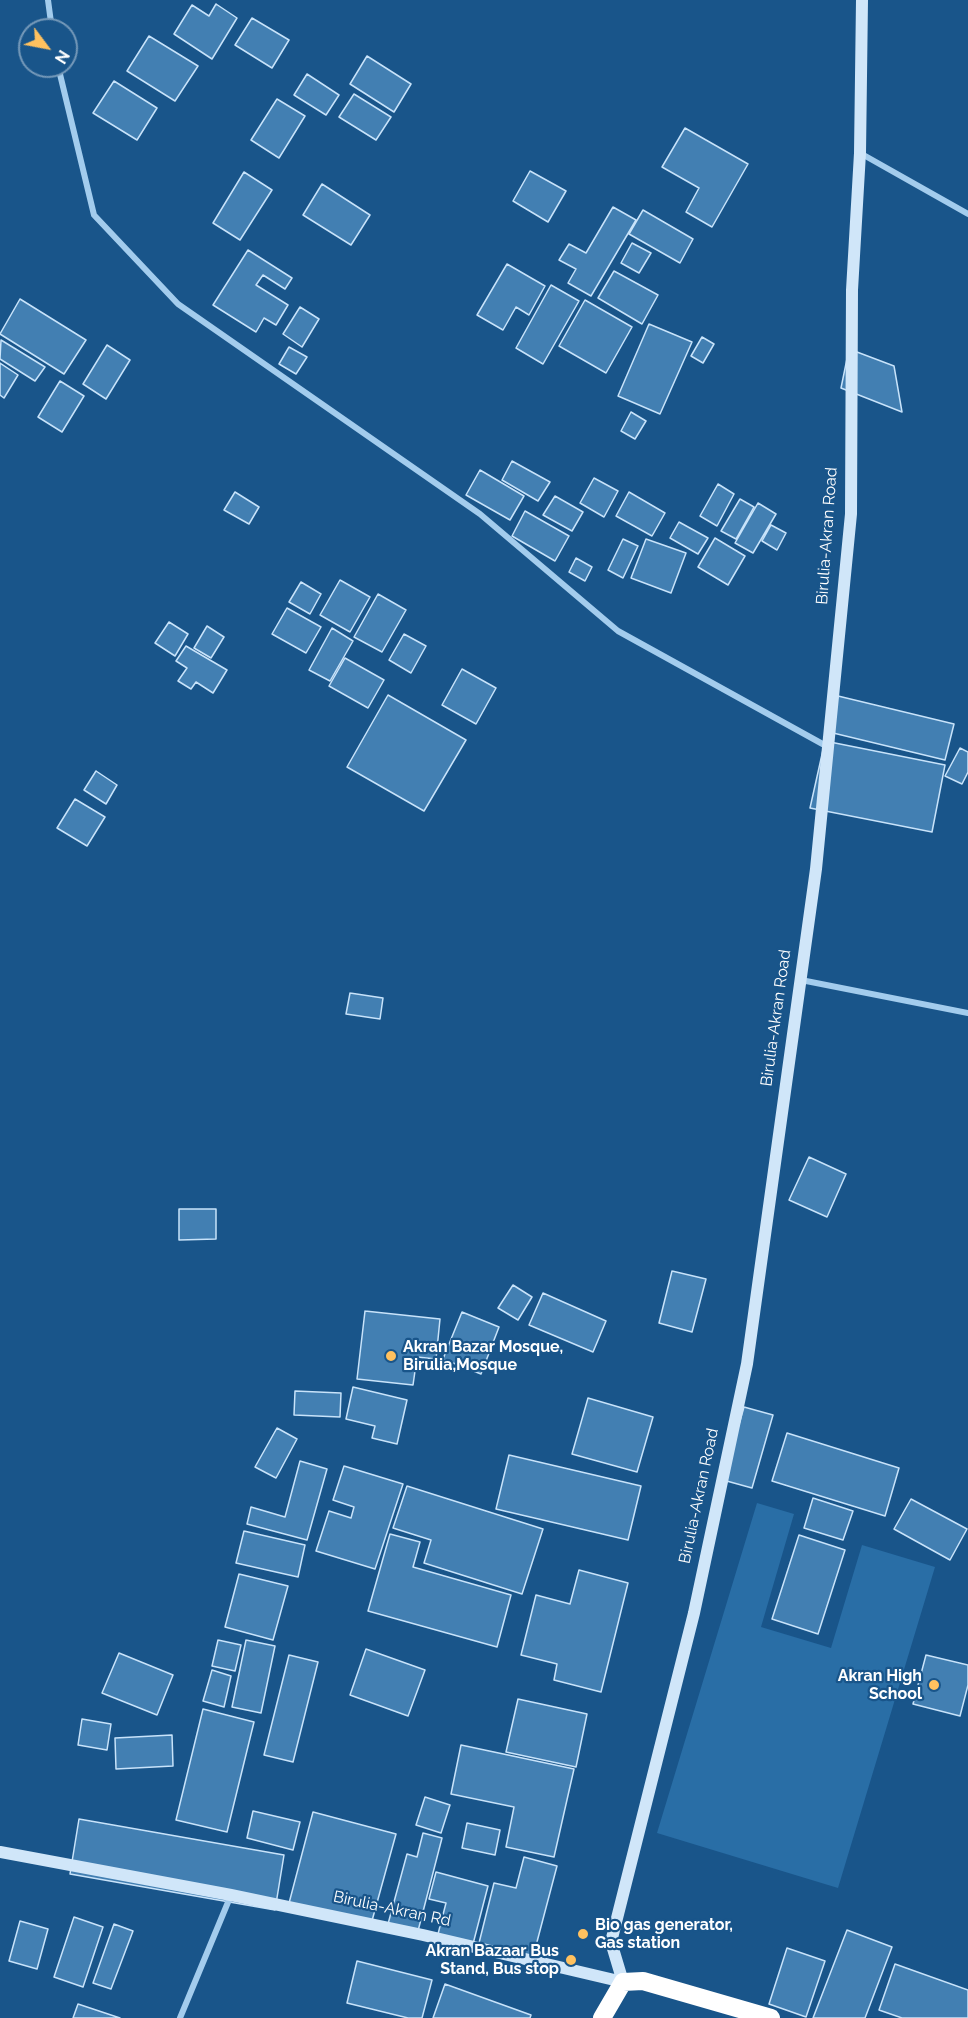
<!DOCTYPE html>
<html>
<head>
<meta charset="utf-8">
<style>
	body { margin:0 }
	#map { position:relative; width:968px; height:2018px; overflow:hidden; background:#19558a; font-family:Raleway,sans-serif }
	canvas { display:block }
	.north { position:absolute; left:18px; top:18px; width:60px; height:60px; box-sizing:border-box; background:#19558a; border:2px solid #7599b9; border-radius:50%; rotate:122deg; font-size:16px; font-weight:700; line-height:24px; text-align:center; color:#fff }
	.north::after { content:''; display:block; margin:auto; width:21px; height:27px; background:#ffc15f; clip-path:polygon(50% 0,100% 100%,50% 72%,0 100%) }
</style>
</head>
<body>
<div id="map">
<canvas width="968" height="2018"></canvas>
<div class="north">N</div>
</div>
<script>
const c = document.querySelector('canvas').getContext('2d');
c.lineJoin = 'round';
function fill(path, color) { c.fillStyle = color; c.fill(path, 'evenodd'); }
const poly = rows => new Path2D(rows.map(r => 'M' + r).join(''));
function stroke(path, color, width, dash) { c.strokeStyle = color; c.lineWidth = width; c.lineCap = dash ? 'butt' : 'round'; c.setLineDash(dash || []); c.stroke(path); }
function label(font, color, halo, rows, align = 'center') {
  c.font = font + ' Raleway,sans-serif'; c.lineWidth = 4.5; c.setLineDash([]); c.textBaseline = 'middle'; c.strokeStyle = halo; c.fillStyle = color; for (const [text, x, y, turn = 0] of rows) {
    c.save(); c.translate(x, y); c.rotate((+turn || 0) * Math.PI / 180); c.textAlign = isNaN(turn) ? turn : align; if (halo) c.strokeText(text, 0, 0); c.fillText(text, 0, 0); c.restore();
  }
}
fill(poly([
	[757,1503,794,1514,761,1627,831,1648,862,1545,935,1567,838,1888,657,1833]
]), '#296ea6');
const building = poly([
	[216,4,237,18,212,59,174,34,192,5,209,16,216,4],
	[252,18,289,40,272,68,235,45,252,18],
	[149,36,198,66,175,101,127,71,149,36],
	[367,56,411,84,394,112,350,84,367,56],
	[307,74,339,95,326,115,294,95,307,74],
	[114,81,157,108,137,140,93,113,114,81],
	[354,94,391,117,376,140,339,117,354,94],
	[277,99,305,116,279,158,251,140,277,99],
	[685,128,748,164,712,227,686,212,699,188,662,167,685,128],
	[530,171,566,191,548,222,513,201,530,171],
	[244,172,272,190,240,240,213,223,244,172],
	[322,184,370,215,351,245,303,215,322,184],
	[613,207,636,220,591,296,568,283,576,269,559,260,569,244,586,253,613,207],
	[643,210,693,239,680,263,629,234,643,210],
	[632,243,651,253,639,273,621,263,632,243],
	[248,250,292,278,285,289,263,275,256,285,288,305,276,325,264,318,256,332,213,305,248,250],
	[507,264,545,286,529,315,516,307,503,330,477,315,507,264],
	[614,271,658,295,642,324,598,298,614,271],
	[551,285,579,301,543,364,516,348,551,285],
	[20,299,86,340,64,374,0,334,20,299],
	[585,300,632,327,606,373,559,346,585,300],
	[300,307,319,319,302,347,283,334,300,307],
	[649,324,692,342,660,414,618,396,649,324],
	[702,337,714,344,703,363,691,356,702,337],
	[1,340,45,367,35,381,0,359,1,340],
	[107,345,130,360,106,399,83,384,107,345],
	[289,347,307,357,296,374,279,364,289,347],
	[849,349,894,366,902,412,841,388,849,349],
	[0,363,18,375,4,398,0,395,0,363],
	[60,381,84,396,62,432,38,417,60,381],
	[631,412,646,421,635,439,621,431,631,412],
	[512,461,550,482,538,501,502,480,512,461],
	[480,470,524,496,510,520,466,495,480,470],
	[594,478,618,491,604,517,580,503,594,478],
	[718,484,734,494,717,526,700,516,718,484],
	[235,492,259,507,249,524,224,510,235,492],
	[629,492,665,513,652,536,616,516,629,492],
	[555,496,583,512,572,531,543,515,555,496],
	[740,499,754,507,736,539,721,531,740,499],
	[758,503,776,514,753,553,735,543,758,503],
	[525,511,569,536,555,561,512,536,525,511],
	[679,522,708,538,698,554,670,538,679,522],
	[771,525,786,533,777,550,762,541,771,525],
	[715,538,745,556,728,585,698,567,715,538],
	[623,539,638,546,623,578,608,570,623,539],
	[646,539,686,553,671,593,631,578,646,539],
	[576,558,592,567,585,581,569,572,576,558],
	[340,580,370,597,350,632,320,615,340,580],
	[301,582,321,594,310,614,289,602,301,582],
	[378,594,406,610,382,652,354,637,378,594],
	[287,608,321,627,306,653,272,634,287,608],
	[169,622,188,634,175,656,155,643,169,622],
	[207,626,224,637,211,658,194,648,207,626],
	[332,628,353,641,330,681,309,670,332,628],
	[404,634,426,646,411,673,389,660,404,634],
	[186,646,227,670,213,693,196,682,191,689,178,681,187,668,176,661,186,646],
	[345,658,384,680,368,708,329,686,345,658],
	[462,669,496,688,476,724,442,705,462,669],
	[388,695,466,740,424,811,347,767,388,695],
	[838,696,954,724,945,760,829,732,838,696],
	[825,741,945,765,932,832,810,808,825,741],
	[960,748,968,752,968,772,962,784,945,776,960,748],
	[96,771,117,785,106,804,84,790,96,771],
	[75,799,105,817,87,846,57,828,75,799],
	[350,993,383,998,380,1019,346,1014,350,993],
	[809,1157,846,1174,827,1217,789,1200,809,1157],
	[179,1209,216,1209,216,1239,179,1240,179,1209],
	[672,1271,706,1279,692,1332,659,1323,672,1271],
	[513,1285,532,1297,518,1320,498,1308,513,1285],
	[543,1293,606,1321,593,1352,529,1325,543,1293],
	[365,1311,440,1319,436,1359,417,1357,413,1385,357,1379,365,1311],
	[462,1312,499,1327,481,1374,443,1359,462,1312],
	[353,1387,407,1400,397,1444,372,1438,375,1426,346,1419,353,1387],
	[295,1391,341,1393,340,1417,294,1415,295,1391],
	[588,1398,653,1417,637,1472,572,1454,588,1398],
	[744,1407,773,1415,752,1488,723,1480,744,1407],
	[277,1428,297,1439,276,1478,255,1467,277,1428],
	[787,1433,899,1468,885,1516,772,1481,787,1433],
	[509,1455,641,1486,628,1540,496,1509,509,1455],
	[300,1461,327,1469,307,1540,247,1524,251,1507,285,1517,300,1461],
	[344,1466,403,1484,375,1569,316,1551,329,1511,351,1518,354,1507,333,1500,344,1466],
	[407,1486,543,1529,522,1594,424,1563,431,1540,393,1528,407,1486],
	[813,1498,853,1511,843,1540,804,1528,813,1498],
	[911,1499,967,1529,950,1560,894,1529,911,1499],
	[244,1531,305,1545,298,1577,236,1563,244,1531],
	[390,1534,420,1542,413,1567,511,1595,497,1647,368,1611,390,1534],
	[799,1535,845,1550,818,1634,772,1619,799,1535],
	[579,1570,628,1583,601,1692,554,1680,557,1664,521,1655,536,1595,570,1604,579,1570],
	[239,1574,288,1586,273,1640,225,1627,239,1574],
	[218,1640,241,1645,235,1671,212,1666,218,1640],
	[246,1640,275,1646,261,1713,232,1707,246,1640],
	[366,1649,425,1670,408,1716,350,1695,366,1649],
	[119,1653,173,1675,157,1715,102,1693,119,1653],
	[289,1655,318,1662,293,1762,264,1755,289,1655],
	[926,1655,968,1665,968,1685,960,1716,913,1704,926,1655],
	[212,1670,231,1676,224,1707,203,1701,212,1670],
	[518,1699,587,1714,576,1767,506,1752,518,1699],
	[203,1709,254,1722,227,1832,176,1820,203,1709],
	[82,1719,111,1724,107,1750,78,1745,82,1719],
	[172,1735,173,1766,116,1769,115,1738,172,1735],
	[461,1745,574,1769,554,1857,506,1847,514,1807,451,1794,461,1745],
	[425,1797,450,1805,441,1833,416,1825,425,1797],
	[253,1811,300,1822,293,1850,247,1838,253,1811],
	[313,1812,396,1834,370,1928,288,1907,313,1812],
	[79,1819,284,1855,275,1910,70,1874,79,1819],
	[467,1823,500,1830,495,1855,462,1848,467,1823],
	[423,1833,442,1838,418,1931,388,1924,407,1854,417,1857,423,1833],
	[524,1857,557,1866,533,1957,479,1943,494,1883,516,1888,524,1857],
	[436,1872,488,1886,473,1944,438,1934,446,1903,429,1899,436,1872],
	[74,1917,103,1927,83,1987,54,1977,74,1917],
	[20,1921,48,1929,37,1969,9,1961,20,1921],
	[114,1924,133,1931,111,1989,93,1983,114,1924],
	[847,1930,892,1947,865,2018,813,2018,847,1930],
	[787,1948,825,1961,806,2017,769,2004,787,1948],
	[357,1961,432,1980,422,2018,408,2018,347,2003,357,1961],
	[895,1964,968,1990,968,2018,902,2018,879,2010,895,1964],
	[445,1984,531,2015,530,2018,433,2018,445,1984],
	[78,2004,120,2018,73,2018,78,2004]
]);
fill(building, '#427fb2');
stroke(building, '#c8e3fa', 1.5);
stroke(poly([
	[48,0,52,30],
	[58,66,94,215,178,304,480,514,618,631,828,747],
	[860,153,968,214],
	[801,980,968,1013],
	[180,2018,231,1895]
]), '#a3cced', 6);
stroke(poly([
	[0,1852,231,1895,423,1935,623,1982,611,1942,694,1613,747,1364,816,869,851,514,852,290,860,153,862,0]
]), '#d0e6f9', 12);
stroke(poly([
	[602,2018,623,1982,643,1981,771,2018]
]), '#fff', 18);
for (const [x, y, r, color] of [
	[391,1356,6,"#ffc15f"],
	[934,1685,6,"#ffc15f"],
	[583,1934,6,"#ffc15f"],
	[571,1960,6,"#ffc15f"]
]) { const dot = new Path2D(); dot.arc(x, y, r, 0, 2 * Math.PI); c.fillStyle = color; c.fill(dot); stroke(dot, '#19558a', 2); }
label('16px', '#fff', '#19558a', [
	["Birulia-Akran Road",827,536,-86],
	["Birulia-Akran Road",776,1018,-82],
	["Birulia-Akran Road",699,1496,-78],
	["Birulia-Akran Rd",392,1909,12]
]);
label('bold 16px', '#fff', '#19558a', [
	["Akran Bazar Mosque,",403,1347],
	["Birulia,Mosque",403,1365],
	["Akran High",922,1676,"right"],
	["School",922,1694,"right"],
	["Bio gas generator,",595,1925],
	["Gas station",595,1943],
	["Akran Bazaar Bus",559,1951,"right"],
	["Stand, Bus stop",559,1969,"right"]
], 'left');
</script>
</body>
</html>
